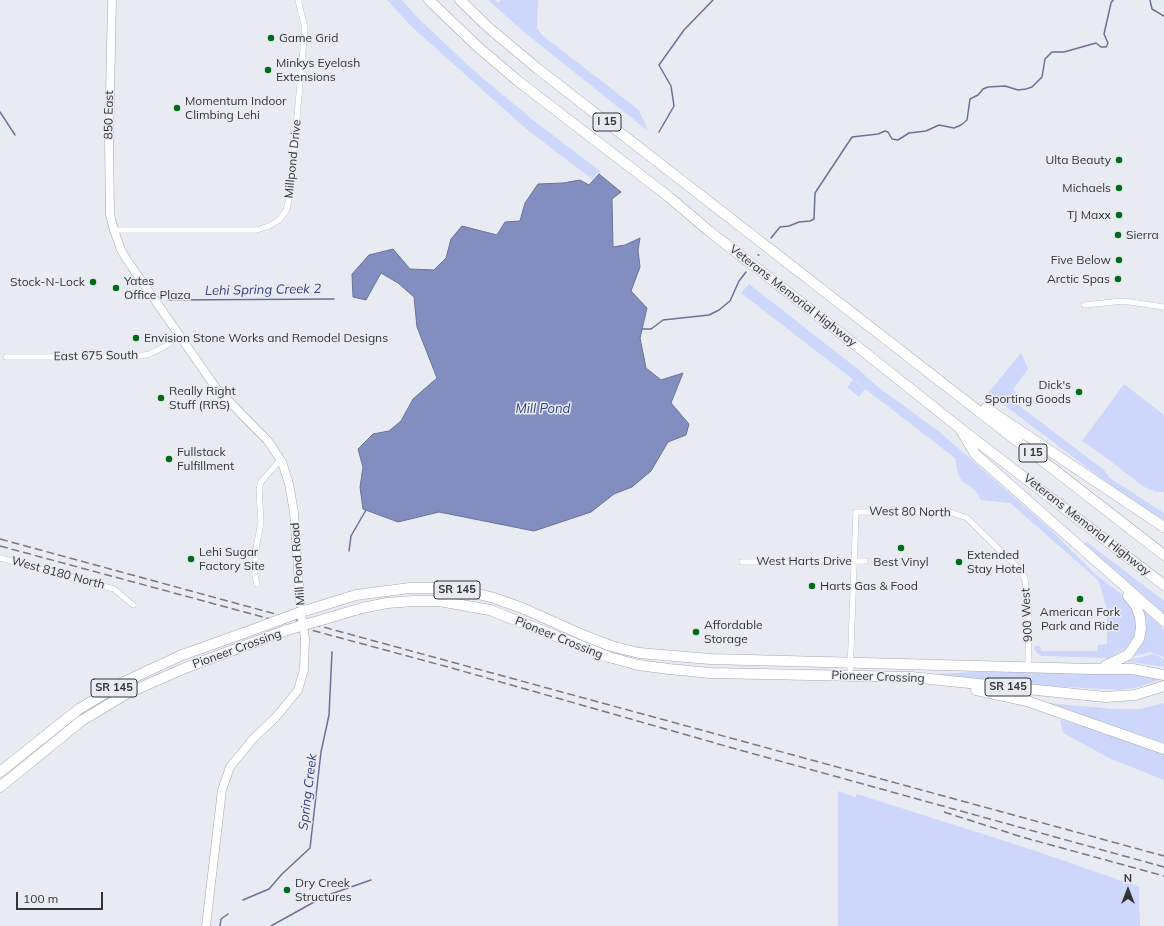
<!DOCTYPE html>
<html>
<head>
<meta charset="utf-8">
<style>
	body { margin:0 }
	#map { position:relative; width:1164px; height:926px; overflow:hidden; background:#e9ebf3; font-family:Mulish,sans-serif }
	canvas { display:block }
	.north { position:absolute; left:1108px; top:870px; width:40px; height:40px; -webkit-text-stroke:3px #e9ebf3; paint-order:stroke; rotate:0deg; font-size:11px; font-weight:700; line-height:16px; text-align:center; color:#333437 }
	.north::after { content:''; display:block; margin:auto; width:14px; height:18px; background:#333437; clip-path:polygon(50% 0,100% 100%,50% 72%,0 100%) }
	.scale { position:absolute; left:16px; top:892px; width:87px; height:18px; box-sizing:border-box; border:2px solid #333437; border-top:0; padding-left:5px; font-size:12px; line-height:14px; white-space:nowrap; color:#333437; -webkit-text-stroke:3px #e9ebf3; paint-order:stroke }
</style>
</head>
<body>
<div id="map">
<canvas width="1164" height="926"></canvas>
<div class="north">N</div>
<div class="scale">100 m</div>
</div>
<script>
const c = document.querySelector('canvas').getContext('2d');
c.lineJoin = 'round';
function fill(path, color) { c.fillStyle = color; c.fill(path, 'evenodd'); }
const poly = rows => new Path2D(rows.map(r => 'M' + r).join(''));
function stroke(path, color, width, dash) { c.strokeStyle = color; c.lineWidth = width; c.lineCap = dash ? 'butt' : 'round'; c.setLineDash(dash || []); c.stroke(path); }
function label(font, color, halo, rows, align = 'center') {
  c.font = font + ' Mulish,sans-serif'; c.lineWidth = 3; c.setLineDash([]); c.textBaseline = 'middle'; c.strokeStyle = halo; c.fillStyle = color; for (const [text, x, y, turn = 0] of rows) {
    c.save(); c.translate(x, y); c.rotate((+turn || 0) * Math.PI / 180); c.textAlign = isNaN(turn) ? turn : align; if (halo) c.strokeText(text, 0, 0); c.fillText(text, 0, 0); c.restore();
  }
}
fill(poly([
	[387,0,402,0,420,20,473,70,533,120,600,171,592,179,525,128,412,27],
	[488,0,495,0,498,3,501,0,538,0,537,28,542,35,639,110,648,131,524,32],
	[749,284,859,370,878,387,941,433,1049,528,1095,574,1125,597,1135,611,1137,627,1132,644,1126,651,1123,650,1109,658,1041,656,1037,653,1034,649,1035,646,1040,646,1041,651,1097,651,1098,645,1107,644,1107,609,1098,580,1010,503,981,500,975,490,962,481,958,474,955,458,741,293],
	[1021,353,1028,369,1013,389,1016,392,1012,399,1013,401,1104,470,1110,478,1164,513,1164,520,1118,491,988,393],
	[853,380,865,389,859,397,847,387],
	[1124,384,1164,415,1164,492,1157,492,1144,487,1100,453,1082,441],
	[1087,542,1164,601,1164,614,1085,544],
	[1141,608,1164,629,1164,657,1150,652,1131,657],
	[1154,654,1164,659,1164,667,1124,661],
	[1010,670,1136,674,1163,679,1134,688,1118,690,1018,684,935,674],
	[1048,703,1115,709,1140,709,1164,703,1164,743],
	[1060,720,1067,721,1164,754,1164,780,1111,759,1063,733],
	[838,791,855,797,857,794,1036,851,1139,887,1140,926,838,926]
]), '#cdd7fc');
const water = poly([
	[599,174,621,192,612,199,613,247,625,245,640,238,638,250,640,267,631,291,647,308,640,338,646,368,661,380,683,373,671,403,689,424,686,435,668,442,651,471,632,487,614,494,591,512,534,531,439,512,398,522,363,509,360,487,363,467,358,449,373,434,389,431,401,421,413,399,437,378,417,327,414,297,398,283,381,273,366,300,353,297,352,274,369,255,393,249,410,269,434,270,446,258,451,239,462,226,497,235,505,222,520,221,525,203,538,184,563,183,580,180,589,185,599,174]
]);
fill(water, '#818ebf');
stroke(water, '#6a7396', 1);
stroke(poly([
	[1150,0,1152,9,1164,16],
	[0,112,15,135],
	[659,132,674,106,671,86,659,65,684,30,713,0],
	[771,238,780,227,789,226,799,222,810,221,814,219,815,193,852,137,878,134,885,131,888,132,892,139,898,140,909,133,926,131,939,125,954,128,961,125,967,120,970,99,978,95,983,89,988,87,1005,86,1018,90,1026,89,1032,87,1042,77,1045,59,1052,52,1064,52,1096,43,1101,47,1106,47,1108,43,1104,34,1111,3,1113,0],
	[758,255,759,255],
	[168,300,334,299],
	[642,329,651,329,663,320,709,315,719,310,730,301,739,281,746,272],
	[349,551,351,536,366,510],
	[243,900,269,889,282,874,310,848,321,752,329,715,332,652],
	[220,926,221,919,228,914],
	[271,926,325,896,371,880]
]), '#6a7396', 1.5);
const street = poly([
	[114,230,257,230,269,226,279,220,286,211,290,195,305,28,298,0],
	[1084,305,1123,301,1164,307],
	[6,357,135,357,149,354,162,348,180,336],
	[0,558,114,589,133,605],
	[742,562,865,561],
	[257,584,255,577,255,554,261,522,259,489,261,482,280,460],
	[850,675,856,512,950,512,967,518,1019,569,1025,579,1029,618,1028,667]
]);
const secondary = poly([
	[112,0,109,141,110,215,114,230,121,250,127,260,216,388,268,441,282,462,289,484,294,512,301,612],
	[206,926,222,790,230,767,253,739,276,717,298,690,304,670,305,639]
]);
const highway = poly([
	[429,0,478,47,518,81,669,197,709,231,834,328,961,429,1164,585],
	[460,0,489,28,538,69,1164,555],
	[986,408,1164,527],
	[962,432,975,454,1164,621],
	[301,612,356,595,410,588,440,588,470,592,494,598,522,608,585,636,611,646,639,653,710,659,1092,669,1133,669,1164,675],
	[325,619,362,608,387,603,413,601,439,601,490,610,609,657,638,665,669,669,710,673,911,677,1105,697,1135,695,1164,686],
	[1105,666,1128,655,1139,639,1141,628,1140,617,1136,606,1128,596],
	[976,690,1027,701,1164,749],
	[0,772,79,709,124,682,182,655,244,633],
	[0,787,81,721,126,694,185,668,287,630]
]);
stroke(street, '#a5a7af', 6);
stroke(secondary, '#a5a7af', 9);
stroke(highway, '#a5a7af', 11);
stroke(street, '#fff', 5.5);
stroke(secondary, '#fff', 8);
stroke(highway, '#fff', 10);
stroke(poly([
	[0,539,1164,856],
	[0,546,448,667,736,749,1164,867],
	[944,812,1022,837,1164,876]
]), '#77797e', 1.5, [8, 4]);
const secondaryBridge = poly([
	[301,612,305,639]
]);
const highwayBridge = poly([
	[287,630,325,619],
	[244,633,301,612]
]);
stroke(secondaryBridge, '#a5a7af', 9, []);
stroke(highwayBridge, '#a5a7af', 11, []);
stroke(secondaryBridge, '#fff', 8);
stroke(highwayBridge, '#fff', 10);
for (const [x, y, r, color] of [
	[271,38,4,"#006b1b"],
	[268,70,4,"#006b1b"],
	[177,108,4,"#006b1b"],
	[1119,160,4,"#006b1b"],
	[1119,188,4,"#006b1b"],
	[1119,215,4,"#006b1b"],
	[1118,235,4,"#006b1b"],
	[1119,260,4,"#006b1b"],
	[1118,279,4,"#006b1b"],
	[93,282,4,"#006b1b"],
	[116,288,4,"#006b1b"],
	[136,338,4,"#006b1b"],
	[1079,392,4,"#006b1b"],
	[161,398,4,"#006b1b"],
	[169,459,4,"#006b1b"],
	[901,548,4,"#006b1b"],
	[191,559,4,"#006b1b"],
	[959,562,4,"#006b1b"],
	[812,586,4,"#006b1b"],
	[1080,599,4,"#006b1b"],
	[696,632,4,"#006b1b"],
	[287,890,4,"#006b1b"]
]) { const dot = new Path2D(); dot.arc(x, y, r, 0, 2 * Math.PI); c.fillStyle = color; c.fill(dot); stroke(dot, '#e9ebf3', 1.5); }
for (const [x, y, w] of [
	[607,122,28],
	[1033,453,28],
	[457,590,46],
	[1008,687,46],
	[114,688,46]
]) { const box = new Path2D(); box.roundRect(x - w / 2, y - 9, w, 18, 3); c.fillStyle = '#e9ebf3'; c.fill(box); stroke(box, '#333437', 1); }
label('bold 11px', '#333437', null, [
	["I 15",607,122],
	["I 15",1033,453],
	["SR 145",457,590],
	["SR 145",1008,687],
	["SR 145",114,688]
]);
label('12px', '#333437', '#e9ebf3', [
	["Game Grid",279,38],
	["Minkys Eyelash",276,63],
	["Extensions",276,77],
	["Momentum Indoor",185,101],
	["Climbing Lehi",185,115],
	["Ulta Beauty",1111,160,"right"],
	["Michaels",1111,188,"right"],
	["TJ Maxx",1111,215,"right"],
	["Sierra",1126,235],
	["Five Below",1111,260,"right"],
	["Arctic Spas",1110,279,"right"],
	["Yates",124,281],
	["Office Plaza",124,295],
	["Stock-N-Lock",85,282,"right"],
	["Envision Stone Works and Remodel Designs",144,338],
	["Dick's",1071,385,"right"],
	["Sporting Goods",1071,399,"right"],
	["Really Right",169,391],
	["Stuff (RRS)",169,405],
	["Fullstack",177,452],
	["Fulfillment",177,466],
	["Lehi Sugar",199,552],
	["Factory Site",199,566],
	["Extended",967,555],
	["Stay Hotel",967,569],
	["Best Vinyl",901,562,"center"],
	["Harts Gas & Food",820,586],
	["American Fork",1080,612,"center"],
	["Park and Ride",1080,626,"center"],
	["Affordable",704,625],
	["Storage",704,639],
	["Dry Creek",295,883],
	["Structures",295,897]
], 'left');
label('12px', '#333437', '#e9ebf3', [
	["850 East",109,115,-89],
	["Millpond Drive",293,159,-84],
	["Veterans Memorial Highway",793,296,38],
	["East 675 South",96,356,-1],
	["West 80 North",910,512,1],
	["Veterans Memorial Highway",1087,525,38],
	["West Harts Drive",804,561],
	["Mill Pond Road",298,564,-94],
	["West 8180 North",58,573,15],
	["900 West",1027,615,-93],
	["Pioneer Crossing",559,638,22],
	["Pioneer Crossing",237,649,-20],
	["Pioneer Crossing",878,677,2]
]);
label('italic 13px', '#35417f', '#e9ebf3', [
	["Lehi Spring Creek 2",263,290,-1],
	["Mill Pond",543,409],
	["Spring Creek",308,792,-83]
]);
</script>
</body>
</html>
